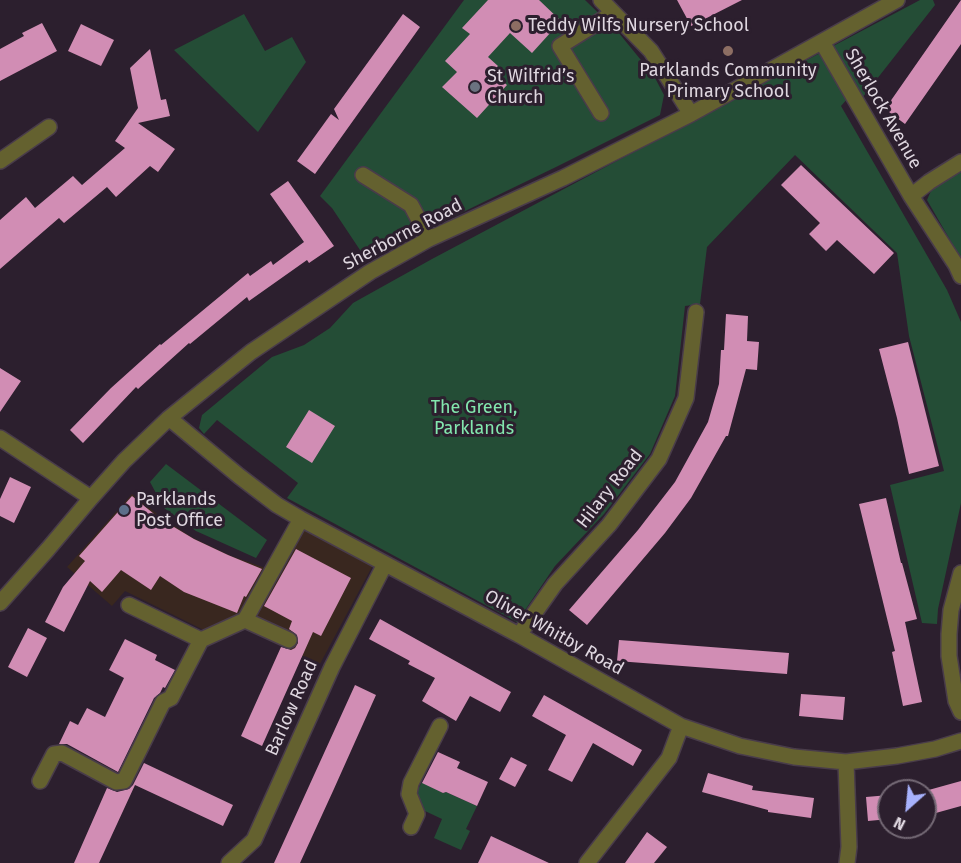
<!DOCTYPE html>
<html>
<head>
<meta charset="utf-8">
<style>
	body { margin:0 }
	#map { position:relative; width:961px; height:863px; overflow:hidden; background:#2c1f2e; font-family:"Fira Sans",sans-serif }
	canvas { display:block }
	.north { position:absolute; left:877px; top:779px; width:60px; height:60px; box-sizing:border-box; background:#2c1f2e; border:2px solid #746975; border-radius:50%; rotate:207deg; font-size:16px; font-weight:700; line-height:24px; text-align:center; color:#dfd7e0 }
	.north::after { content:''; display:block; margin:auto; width:21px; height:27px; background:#a7b1fc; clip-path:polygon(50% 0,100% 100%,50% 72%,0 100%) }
</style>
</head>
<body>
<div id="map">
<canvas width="961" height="863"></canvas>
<div class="north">N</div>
</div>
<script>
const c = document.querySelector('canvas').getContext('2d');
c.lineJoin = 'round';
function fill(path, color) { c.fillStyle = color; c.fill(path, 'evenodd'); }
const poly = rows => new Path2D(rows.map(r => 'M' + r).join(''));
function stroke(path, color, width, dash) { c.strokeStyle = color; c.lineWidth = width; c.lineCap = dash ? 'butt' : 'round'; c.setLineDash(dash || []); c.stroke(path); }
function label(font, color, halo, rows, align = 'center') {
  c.font = font + ' "Fira Sans",sans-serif'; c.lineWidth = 6; c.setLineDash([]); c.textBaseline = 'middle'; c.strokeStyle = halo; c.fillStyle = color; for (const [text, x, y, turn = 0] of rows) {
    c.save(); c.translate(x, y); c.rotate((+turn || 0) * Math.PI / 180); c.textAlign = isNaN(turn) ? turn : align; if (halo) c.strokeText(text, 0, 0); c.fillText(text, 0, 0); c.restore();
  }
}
fill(poly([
	[132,494,162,518,193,538,231,556,277,572,302,527,373,565,320,664,245,629,222,639,125,591,112,606,67,567]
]), '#39271f');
fill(poly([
	[464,0,585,0,618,32,654,76,664,95,660,115,556,167,366,259,332,208,320,196],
	[920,0,933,0,935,5,862,98,856,89,841,106,947,290,961,322,961,503,938,609,937,624,922,623,890,485,944,471,909,336,897,253,795,155,707,247,700,304,685,306,675,396,650,454,604,514,555,566,517,622,287,498,298,483,217,420,204,434,199,428,202,415,272,357,304,345,330,328,353,303,432,259],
	[244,14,265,51,292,37,306,62,258,132,174,50],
	[961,172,961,259,927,200,933,186],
	[166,464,267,540,256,558,196,531,164,508,150,482],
	[422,782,443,793,446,792,477,806,466,829,470,831,461,850,434,838,442,819,425,811,416,793]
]), '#244d36');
fill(poly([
	[488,0,539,0,561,21,532,53,510,33,488,57,498,66,492,72,507,85,477,118,442,87,457,72,445,61,470,34,462,28],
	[677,0,742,0,691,26],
	[961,0,961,44,905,124,885,109],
	[403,14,420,27,315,174,297,161,331,114,339,120,334,109],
	[42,23,57,51,0,81,0,49,24,36,22,33],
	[81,24,114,40,101,66,68,51],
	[150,49,161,100,166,99,170,116,138,123,175,149,158,172,150,166,116,197,107,187,64,223,59,218,0,269,0,220,26,197,35,208,73,176,82,185,125,148,115,141,138,108,130,68],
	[801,165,894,253,874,274,837,240,826,251,809,234,820,223,781,185],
	[288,181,334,246,309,263,307,260,249,301,247,297,190,344,189,343,138,389,136,387,83,443,70,430,111,388,160,344,161,345,248,273,250,276,271,261,273,265,304,242,270,194],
	[726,314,748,316,747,341,759,342,757,370,746,369,728,436,726,436,691,498,665,533,587,625,569,610,638,530,675,482,708,422,719,384,721,350,724,350],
	[908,342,939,466,909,474,897,418,879,349],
	[0,368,21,381,0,412],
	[309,410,335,426,312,463,286,447],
	[10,477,31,487,14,523,0,516,0,499],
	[132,496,159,518,194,539,228,555,262,569,246,597,244,596,237,613,184,592,160,576,151,590,121,570,102,592,90,581,64,632,45,622,63,587,85,561,79,556],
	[886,498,901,563,902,563,917,619,905,622,922,702,903,706,892,652,895,651,859,504],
	[296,549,351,578,321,636,313,632,262,746,241,736,281,647,291,650,295,648,298,643,297,635,289,629,292,621,264,606],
	[380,619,511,692,500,712,470,696,456,721,422,701,435,678,408,664,410,661,369,639],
	[28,628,47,638,27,677,8,667],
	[125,639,157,655,155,660,175,670,165,688,163,687,160,693,154,698,118,772,67,744,59,744,70,721,78,725,87,708,105,717,124,678,109,670],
	[619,640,789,653,787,674,617,661],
	[355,685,376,695,333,791,300,863,274,863],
	[801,694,845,697,843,720,799,716],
	[544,695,642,750,633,766,593,743,572,782,548,770,566,735,532,716],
	[438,752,460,762,457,768,488,782,477,806,446,792,443,793,422,783],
	[511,757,527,765,515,787,499,779],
	[144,763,233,805,223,826,135,785,99,863,74,863,107,788,117,792,129,789,133,785],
	[708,773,753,786,752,790,814,798,811,818,768,812,768,810,702,792],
	[961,781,961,806,925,816,925,791],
	[889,795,889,819,868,821,866,797],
	[647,832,667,847,654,863,625,863],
	[491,836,549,863,478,863]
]), '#d18db4');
const minor = poly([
	[601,0,651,51,691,114],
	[822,42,911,196,956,265,961,276],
	[601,113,560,46,613,13],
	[0,161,49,127],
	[363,175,411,205,429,239],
	[911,196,929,182,961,162],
	[169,418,239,476,277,505,301,519,519,635,681,726,740,746,794,757,846,762,897,756,935,749,961,741],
	[0,438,91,498],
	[961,573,951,610,949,634,949,656,956,701,961,712],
	[0,603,48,549,91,498,124,461,169,418,251,352,370,272,429,239,563,178,691,114,897,0],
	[129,605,201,640,245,620,301,519],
	[245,620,289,640],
	[519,635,555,584,609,525,659,459,686,398,696,312],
	[846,762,849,847,847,863],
	[40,781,54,754,62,753,116,782,124,781,163,702,171,698,201,640],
	[411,827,417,814,409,794,411,783,440,726],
	[229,863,254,840,332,667,385,564],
	[587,863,669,758,681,726]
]);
stroke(minor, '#493c4a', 18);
stroke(minor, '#64612f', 15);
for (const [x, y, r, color] of [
	[516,26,6,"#8d6e63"],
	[728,51,6,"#8d6e63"],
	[475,87,6,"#6b7280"],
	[124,510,6,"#5c6f8a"]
]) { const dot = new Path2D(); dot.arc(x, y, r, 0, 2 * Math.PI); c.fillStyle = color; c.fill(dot); stroke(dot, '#2c1f2e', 2); }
label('18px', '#dfd7e0', '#2c1f2e', [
	["Teddy Wilfs Nursery School",528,26],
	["Parklands Community",728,71,"center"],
	["Primary School",728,92,"center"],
	["St Wilfrid’s",487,77],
	["Church",487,98],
	["Parklands",136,500],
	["Post Office",136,521]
], 'left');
label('18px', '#dfd7e0', '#2c1f2e', [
	["Sherlock Avenue",883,109,60],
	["Sherborne Road",403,235,-28],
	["Hilary Road",610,489,-52],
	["Oliver Whitby Road",554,633,29],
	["Barlow Road",292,708,-66]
]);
label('18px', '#83e7ae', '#2c1f2e', [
	["The Green,",474,408],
	["Parklands",474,429]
]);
</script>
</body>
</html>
